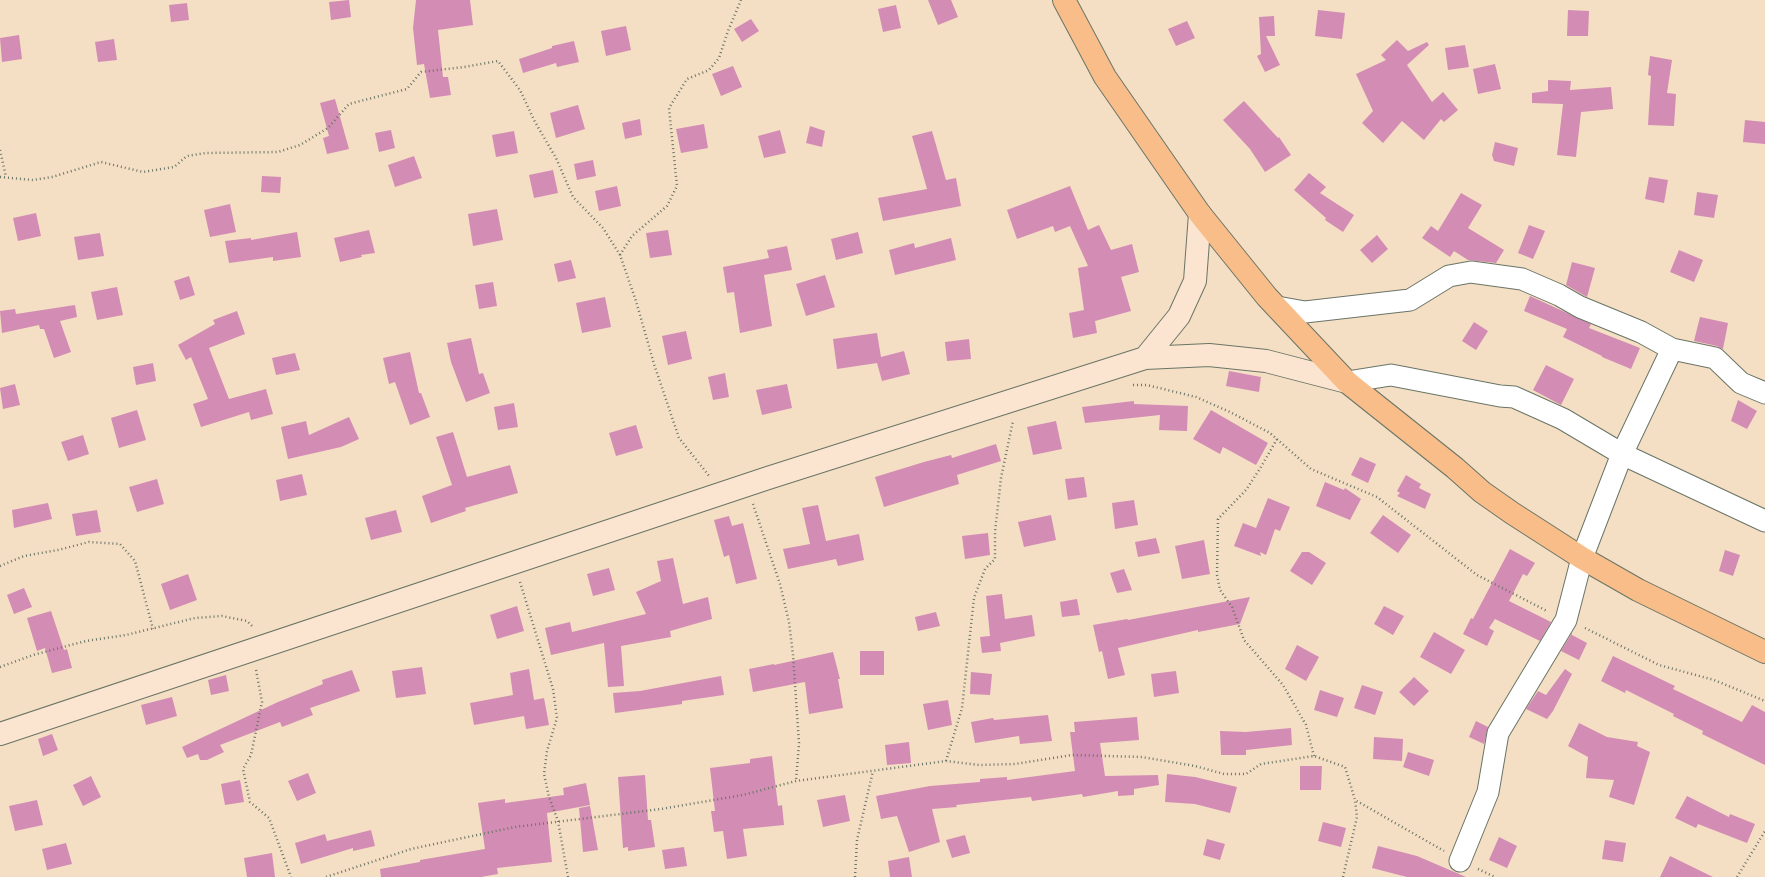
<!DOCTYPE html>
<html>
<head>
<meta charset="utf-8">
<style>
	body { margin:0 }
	canvas { display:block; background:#f4dec4 }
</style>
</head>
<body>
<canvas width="1765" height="877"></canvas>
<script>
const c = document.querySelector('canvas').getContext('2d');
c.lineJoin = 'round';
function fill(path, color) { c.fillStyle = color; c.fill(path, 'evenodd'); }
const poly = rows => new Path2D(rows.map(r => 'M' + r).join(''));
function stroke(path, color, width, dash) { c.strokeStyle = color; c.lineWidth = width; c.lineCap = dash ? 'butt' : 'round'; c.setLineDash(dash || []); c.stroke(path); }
fill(poly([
	[349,0,351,17,331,20,329,2],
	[416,0,470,0,473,25,438,30,443,77,448,77,451,95,430,98,424,64,417,65,413,28],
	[928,0,951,0,958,17,938,25],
	[187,3,189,20,171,22,169,5],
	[896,5,901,28,883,32,878,9],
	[1318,10,1345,13,1342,39,1315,36],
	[1568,10,1589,11,1588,36,1567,36],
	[1274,16,1275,36,1266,36,1280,65,1265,72,1257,56,1261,54,1259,17],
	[751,19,759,31,742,42,734,29],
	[1187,21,1195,38,1176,46,1168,29],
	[626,26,631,50,606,56,601,31],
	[19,35,22,59,2,62,0,38],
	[114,39,117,60,98,62,95,42],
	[1397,40,1408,51,1427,42,1429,45,1407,65,1432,102,1443,92,1458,110,1444,122,1441,119,1424,140,1402,121,1383,143,1362,123,1373,111,1356,74,1386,60,1381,55],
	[574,41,579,62,557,67,556,63,523,73,519,59,552,48,552,46],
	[1465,45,1469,67,1448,70,1445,48],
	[1650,56,1672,60,1667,93,1676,94,1674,126,1648,125,1651,76,1648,75],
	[1495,64,1501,89,1478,94,1473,69],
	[733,66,742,87,721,96,712,74],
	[1548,80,1571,81,1570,90,1611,87,1613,109,1581,112,1576,157,1557,155,1563,104,1532,103,1532,93,1548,91],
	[335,99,349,149,327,154,323,138,329,136,320,103],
	[1244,101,1278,138,1279,137,1291,155,1265,172,1250,149,1223,120],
	[578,105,585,129,556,138,550,113],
	[640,119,642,135,625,139,622,123],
	[1745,120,1765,122,1765,144,1743,142],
	[704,124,708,148,681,153,676,129],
	[810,126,825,131,822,147,806,143],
	[391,130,395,148,379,152,375,133],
	[780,130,786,153,764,158,758,136],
	[514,131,518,153,496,157,492,135],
	[932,131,946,180,956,178,961,206,883,221,878,198,927,189,912,136],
	[1495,142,1518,148,1514,166,1494,161,1492,155],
	[414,156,422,178,395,187,388,165],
	[593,160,596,176,577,180,574,164],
	[553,170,558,193,534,198,529,175],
	[1309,173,1326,187,1320,193,1354,215,1343,232,1325,220,1326,218,1294,190],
	[262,176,281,177,280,193,261,192],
	[1649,177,1668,180,1664,203,1645,199],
	[617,186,621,206,599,211,595,191],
	[1070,186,1088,230,1099,225,1111,250,1132,244,1139,272,1121,277,1131,311,1095,321,1097,333,1073,338,1069,313,1084,310,1078,268,1088,266,1070,226,1055,232,1053,226,1017,239,1007,210],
	[1697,192,1718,195,1714,218,1694,215],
	[1461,193,1482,205,1468,228,1504,250,1496,263,1468,260,1454,251,1450,257,1422,238,1431,226,1438,231],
	[230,204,236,232,210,237,204,210],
	[497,209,503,240,473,246,468,214],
	[36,213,41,236,18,241,13,218],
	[1529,225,1545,231,1533,259,1518,253],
	[369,230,375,253,361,255,362,257,340,262,334,238],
	[668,230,672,255,650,258,646,233],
	[297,232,301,257,273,261,273,257,229,263,225,241,251,238,251,240],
	[858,232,863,253,836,260,831,239],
	[100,233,104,256,78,260,74,237],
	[1377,235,1388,249,1372,263,1360,250],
	[951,238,956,260,895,275,889,250,914,243,915,248],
	[787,246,792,270,764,275,772,326,740,333,734,292,727,293,723,267,769,258,767,250],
	[1679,250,1703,260,1694,282,1670,272],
	[571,260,576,278,558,282,554,264],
	[1572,262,1595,268,1587,297,1566,285],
	[825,275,835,307,806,316,796,284],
	[189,276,195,295,180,300,174,281],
	[493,282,497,306,479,309,475,285],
	[117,287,123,315,97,320,91,292],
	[1530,296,1591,324,1589,328,1640,348,1631,369,1602,357,1602,356,1563,337,1567,329,1524,311],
	[605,297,611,327,582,333,576,303],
	[75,305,77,317,60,321,71,352,54,358,44,329,40,329,39,325,2,333,0,311,15,309,16,314],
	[237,311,245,334,209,348,229,399,266,389,273,414,251,420,249,412,201,427,193,404,208,399,191,357,186,360,178,345,215,324,213,320],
	[1700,317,1728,323,1723,349,1717,346,1694,341],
	[1474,322,1488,331,1476,350,1462,341],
	[686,331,692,359,668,365,662,336],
	[877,333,881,357,904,351,910,374,882,381,877,363,837,369,833,339],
	[471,338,479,374,483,373,490,393,466,402,451,362,447,343],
	[969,339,971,359,947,361,945,342],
	[410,352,419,393,421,393,430,417,410,425,395,382,389,384,383,358],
	[295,353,300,370,276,375,272,358],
	[153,363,156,381,136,385,133,367],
	[1546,365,1574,379,1561,405,1533,390],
	[1229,371,1261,377,1259,392,1226,386],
	[725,373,729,397,713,400,708,377],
	[15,384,20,405,3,409,0,388],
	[787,384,792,408,762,415,756,390],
	[1738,400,1757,411,1747,429,1731,421],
	[1134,401,1134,404,1188,406,1187,431,1159,430,1160,415,1085,423,1082,407],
	[514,403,518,427,498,430,494,407],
	[137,410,146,440,119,448,111,418],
	[1211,410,1268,443,1256,465,1223,447,1220,454,1193,439],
	[349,417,359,439,341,447,288,459,281,427,306,421,309,435],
	[1056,421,1062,449,1033,455,1027,427],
	[636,425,643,448,616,456,609,433],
	[453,432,467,477,510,465,518,493,465,508,466,511,431,523,422,496,452,485,436,437],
	[83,435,89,454,68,461,61,442],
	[996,444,1001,461,957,475,959,484,884,507,875,477,924,462,951,455,952,458],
	[1360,457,1376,464,1368,483,1351,475],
	[302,474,307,495,280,501,276,480],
	[1406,475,1421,484,1419,488,1431,494,1425,509,1397,496,1400,493,1397,491],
	[1084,477,1087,497,1068,500,1065,479],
	[157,479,164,504,137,512,129,487],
	[1325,482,1344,490,1345,488,1361,499,1350,520,1316,506],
	[1268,498,1290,507,1280,531,1275,529,1266,555,1260,552,1261,556,1234,546,1243,523,1256,528],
	[1134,500,1138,525,1115,529,1112,503],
	[48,503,52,519,14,528,12,510],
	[818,505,826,541,859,534,864,560,838,566,836,559,788,569,783,549,810,544,802,508],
	[97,510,101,532,76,536,72,514],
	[396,510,402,532,371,540,365,518],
	[1051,515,1056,540,1024,547,1018,522],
	[1383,515,1411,535,1398,553,1370,533],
	[729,516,732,526,743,523,757,579,736,584,729,555,724,557,714,520],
	[988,533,990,555,965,559,962,536],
	[1156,538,1160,553,1138,557,1135,542],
	[1204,540,1210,574,1182,579,1175,546],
	[1510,549,1535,563,1527,576,1523,574,1509,601,1551,622,1540,641,1495,619,1489,628,1494,631,1487,646,1463,634,1471,618,1473,619],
	[1725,550,1740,555,1733,576,1719,571],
	[1302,552,1309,552,1326,563,1312,585,1290,571],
	[673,558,683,604,708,597,712,619,670,631,671,637,621,646,624,686,608,687,604,643,551,655,545,628,570,622,572,632,646,614,636,592,661,581,657,561],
	[609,568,615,590,593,596,587,574],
	[1124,569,1132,590,1117,593,1110,573],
	[188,574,197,600,170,610,161,584],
	[24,588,32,607,14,614,7,595],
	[1002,594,1005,619,1032,615,1035,636,1000,643,1001,651,982,653,980,637,990,636,986,596],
	[1250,597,1240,624,1198,632,1198,630,1118,648,1125,675,1108,679,1102,651,1099,652,1093,625,1127,619,1128,620],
	[1077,599,1080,615,1062,617,1060,602],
	[517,606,524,631,497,639,490,615],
	[1384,606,1404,616,1393,635,1374,624],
	[51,611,64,650,67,649,72,668,52,673,45,648,37,651,27,618],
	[936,612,940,626,918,631,915,617],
	[1434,632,1465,650,1451,674,1420,657],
	[1572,633,1572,635,1587,643,1579,660,1561,651],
	[1297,645,1319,657,1306,681,1285,669],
	[860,651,884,651,884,675,860,675],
	[833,652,840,679,838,679,843,708,809,714,805,682,753,692,749,669,774,664,774,665],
	[1613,656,1675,686,1673,689,1742,722,1752,705,1765,712,1765,765,1702,734,1703,731,1673,716,1674,714,1626,690,1625,693,1601,681],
	[422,667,426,694,396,698,392,671],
	[529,669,534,700,544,698,549,725,526,729,524,716,474,725,470,703,513,695,510,673],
	[1565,669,1572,674,1553,711,1547,719,1526,709,1538,691,1546,695],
	[352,670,360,691,310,708,313,715,282,727,280,722,220,745,224,752,207,760,200,760,198,754,187,758,182,747,278,702,323,684,322,680],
	[1176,671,1179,693,1154,697,1151,674],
	[971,672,992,674,990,695,970,694],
	[226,675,229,691,211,695,208,680],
	[721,676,724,695,682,701,682,704,661,707,615,713,613,693,640,691],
	[1414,677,1429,691,1414,706,1399,692],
	[1362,685,1383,692,1375,715,1354,708],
	[1320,690,1344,698,1337,717,1314,710],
	[172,697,177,716,146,725,141,705],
	[948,700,952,725,928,730,923,704],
	[1048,715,1052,741,1020,744,1019,736,975,743,971,722,993,718,994,720],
	[1137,717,1139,740,1100,743,1105,776,1158,775,1159,785,1134,789,1134,795,1118,796,1118,791,1083,797,1082,794,1032,801,1031,797,956,805,957,807,932,809,940,842,909,852,897,816,881,819,876,796,930,786,980,782,980,779,1007,777,1007,780,1075,771,1070,732,1075,732,1074,722],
	[1476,721,1488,727,1484,744,1469,737],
	[1579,723,1607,737,1638,742,1637,746,1650,752,1634,805,1609,797,1614,780,1586,778,1588,757,1568,746],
	[1291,728,1292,745,1246,750,1246,755,1221,755,1220,731,1246,732],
	[52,734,58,750,43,756,38,739],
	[1374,737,1403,739,1402,761,1373,759],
	[909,742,911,763,887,765,885,745],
	[1408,752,1434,760,1429,776,1403,767],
	[772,756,778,806,782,805,784,825,743,829,747,856,727,859,723,831,714,832,711,811,715,811,710,768,750,763,750,759],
	[1300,766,1322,766,1321,790,1300,790],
	[308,773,316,793,297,801,288,781],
	[1167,774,1195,777,1237,787,1230,813,1195,804,1165,802],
	[645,775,648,820,651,820,655,847,628,851,628,847,623,848,618,777],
	[91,776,101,797,83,806,73,785],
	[240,780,244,802,225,805,221,784],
	[586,783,590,805,547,813,552,862,497,868,498,874,481,877,381,877,380,869,420,862,420,860,485,849,478,803,505,799,505,803,564,795,563,788],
	[845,795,850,821,823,827,817,800],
	[1687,796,1729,817,1730,814,1755,824,1747,843,1698,824,1696,828,1675,818],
	[37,800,43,825,15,831,9,806],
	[590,806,598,850,583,852,579,808],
	[1323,822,1346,828,1341,847,1318,841],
	[371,830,375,846,353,851,353,848,301,864,295,843,325,834,327,841],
	[965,835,970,853,952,858,946,840],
	[1499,837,1517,846,1507,868,1489,860],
	[1207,839,1225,844,1220,860,1203,855],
	[1605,840,1626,843,1623,862,1602,859],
	[66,843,72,864,47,870,42,849],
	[1378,846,1417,856,1466,877,1407,877,1372,868],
	[684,847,687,866,665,869,662,850],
	[272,853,275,877,247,877,244,858],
	[1670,856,1713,877,1660,877],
	[909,857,912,877,890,877,888,861]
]), '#d38db4');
const minor = poly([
	[1277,307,1305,312,1410,300,1449,276,1471,272,1522,279,1559,295,1580,307,1641,332,1672,349],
	[1347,382,1391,375,1500,396,1514,397,1563,419,1622,454,1765,521],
	[1460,861,1488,792,1498,733,1566,620,1582,558,1622,454,1672,349,1715,358,1741,383,1765,393]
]);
const secondary = poly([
	[1145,358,1179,316,1195,281,1200,214],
	[0,734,768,478,1145,358,1209,355,1266,361,1347,382]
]);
const trunk = poly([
	[1064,0,1105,77,1200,214,1267,297,1347,382,1455,468,1482,492,1512,513,1582,558,1638,590,1765,652]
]);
stroke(minor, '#6a7566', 23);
stroke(secondary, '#6a7566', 24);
stroke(trunk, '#6a7566', 24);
stroke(poly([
	[0,150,6,177],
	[0,177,33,180,52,177,101,162,143,172,174,167,187,156,206,153,278,152,300,145,328,128,349,104,407,89,421,72,464,67,498,61,520,90,535,122,556,158,573,197,603,228,620,255,636,301,654,364,679,438,710,477],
	[620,255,632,236,667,206,677,186,669,108,687,79,709,70,719,58,728,31,741,0],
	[1133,385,1147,385,1196,397,1230,412,1270,433,1311,469,1377,497,1477,575,1547,611],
	[1277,439,1261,467,1246,490,1218,519,1217,575,1220,590,1232,607,1244,640,1283,685,1306,725,1314,756],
	[753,504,780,584,789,622,793,655,799,743,796,781],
	[0,566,24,556,58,550,89,542,120,544,135,561,153,629],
	[520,582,553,689,557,718,547,751,544,774,549,797,558,821,568,877],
	[1585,628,1659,665,1714,680,1765,701],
	[0,667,33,655,86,641,126,635,195,618,222,616,247,621,254,628],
	[256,670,262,702,251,755,243,769,250,802,269,818,291,877],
	[946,761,962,708,974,598,985,569,995,559,995,532,1001,478,1013,421],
	[1478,869,1495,877],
	[326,877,411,849,515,827,661,809,743,795,796,781,946,761,979,765,1015,764,1072,755,1142,757,1195,766,1224,774,1246,774,1261,764,1314,756,1345,767,1355,800,1444,851],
	[855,877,857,840,873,771],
	[1343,877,1357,817,1355,800],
	[1737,877,1765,831]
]), '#6a7566', 2.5, [1, 3]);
stroke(minor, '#fff', 21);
stroke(secondary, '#fce5d0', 22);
stroke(trunk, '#f8bd89', 22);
</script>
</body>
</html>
